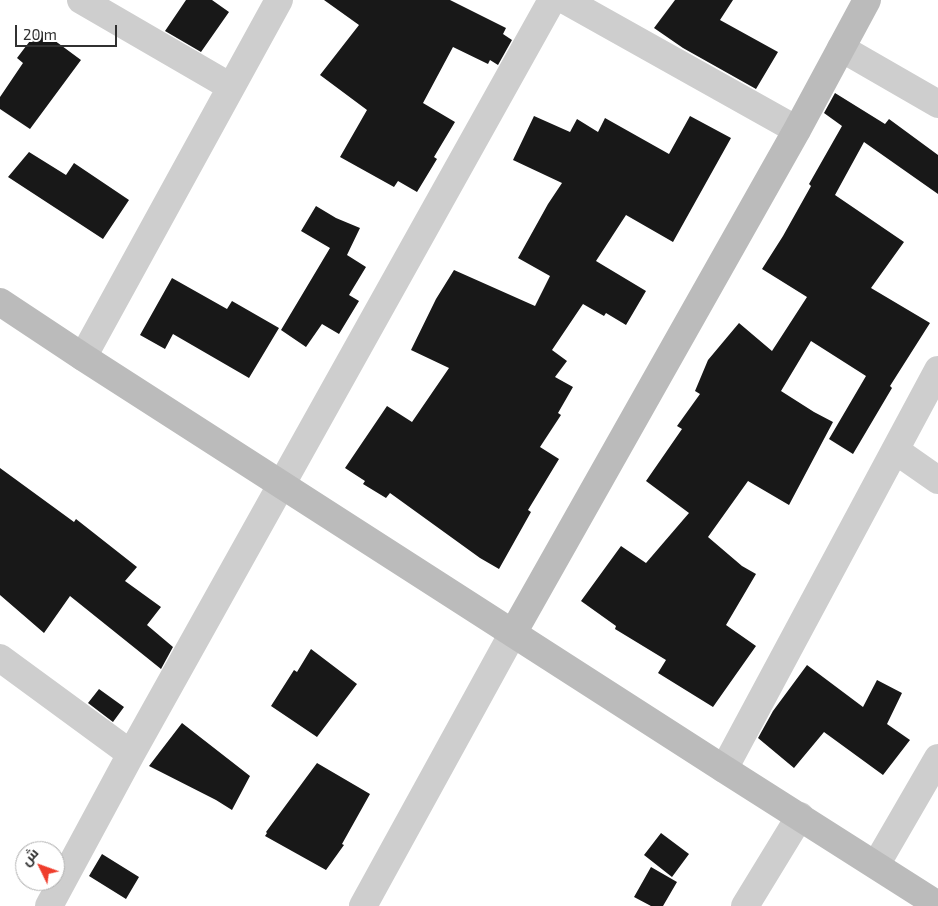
<!DOCTYPE html>
<html>
<head>
<meta charset="utf-8">
<style>
	body { margin:0 }
	#map { position:relative; width:938px; height:906px; overflow:hidden; background:#fff; font-family:"Exo 2",Cairo,sans-serif }
	canvas { display:block }
	.north { position:absolute; left:15px; top:841px; width:50px; height:50px; box-sizing:border-box; background:#fff; border:1px solid #adadad; border-radius:50%; rotate:312deg; font-size:14px; font-weight:700; line-height:20px; text-align:center; color:#313131 }
	.north::after { content:''; display:block; margin:auto; width:18px; height:22px; background:#ef3d2c; clip-path:polygon(50% 0,100% 100%,50% 72%,0 100%) }
	.scale { position:absolute; left:15px; top:25px; width:102px; height:22px; box-sizing:border-box; border:2px solid #313131; border-top:0; padding-left:6px; font-size:15px; line-height:18px; white-space:nowrap; color:#313131; -webkit-text-stroke:4px #fff; paint-order:stroke }
</style>
</head>
<body>
<div id="map">
<canvas width="938" height="906"></canvas>
<div class="north">ش</div>
<div class="scale">20 m</div>
</div>
<script>
const c = document.querySelector('canvas').getContext('2d');
c.lineJoin = 'round';
function fill(path, color) { c.fillStyle = color; c.fill(path, 'evenodd'); }
const poly = rows => new Path2D(rows.map(r => 'M' + r).join(''));
function stroke(path, color, width, dash) { c.strokeStyle = color; c.lineWidth = width; c.lineCap = dash ? 'butt' : 'round'; c.setLineDash(dash || []); c.stroke(path); }
fill(poly([
	[186,0,212,0,229,12,201,52,165,31],
	[324,0,450,0,506,28,503,34,512,40,498,65,490,60,488,64,453,47,423,103,455,122,434,157,437,159,417,192,398,181,394,187,340,157,367,110,320,75,359,25],
	[675,0,733,0,720,20,778,52,756,89,683,48,654,28],
	[39,29,81,60,30,129,0,109,0,97,23,63,17,58],
	[835,93,885,124,889,119,938,155,938,194,864,142,835,195,904,242,871,288,930,323,890,386,892,388,853,454,829,439,866,376,811,341,781,391,814,412,833,422,789,505,748,481,708,537,742,566,756,574,726,625,756,646,713,707,658,673,666,660,615,629,616,626,581,601,621,546,646,563,689,513,646,481,682,429,677,426,700,394,695,391,708,360,739,323,772,351,807,297,762,269,783,236,811,186,809,184,842,126,824,113],
	[534,116,570,132,577,119,598,132,605,118,669,154,690,116,731,138,673,242,626,215,596,261,646,291,626,325,606,313,604,316,583,304,552,350,567,361,555,377,573,387,558,413,561,415,540,447,559,459,528,510,531,512,499,569,480,558,390,493,386,498,363,484,365,481,345,468,387,406,412,422,449,368,411,350,436,299,454,270,535,306,550,276,518,258,548,204,562,183,513,160],
	[29,152,66,175,74,163,129,200,103,239,8,177],
	[316,206,336,218,360,228,347,255,366,267,349,295,359,301,339,334,322,324,306,347,281,330,330,248,301,231],
	[172,278,227,309,232,301,279,328,249,378,173,334,165,349,140,335],
	[0,468,74,522,76,519,137,567,125,581,161,607,147,625,173,647,161,669,70,596,44,633,0,595],
	[311,649,357,684,317,737,271,706,294,670,297,672],
	[807,665,863,707,877,680,902,693,887,724,910,740,883,775,824,732,794,768,758,738,773,711],
	[99,689,124,707,113,722,88,703],
	[182,723,250,776,232,810,216,800,149,766],
	[317,763,370,794,342,844,344,845,326,870,265,836,267,833,266,832],
	[661,833,689,854,672,877,644,855],
	[102,854,139,877,126,899,89,876],
	[651,867,677,882,663,906,651,906,634,897]
]), '#181818');
stroke(poly([
	[81,0,231,87],
	[565,0,797,130],
	[841,48,938,104],
	[83,357,279,0],
	[895,450,938,480],
	[0,658,131,754],
	[724,769,938,370],
	[876,865,938,758],
	[49,906,131,754,552,0],
	[363,906,513,633],
	[745,906,800,816]
]), '#cecece', 28);
stroke(poly([
	[0,302,83,357,724,769,938,905],
	[513,633,797,130,867,0]
]), '#bbb', 28);
</script>
</body>
</html>
